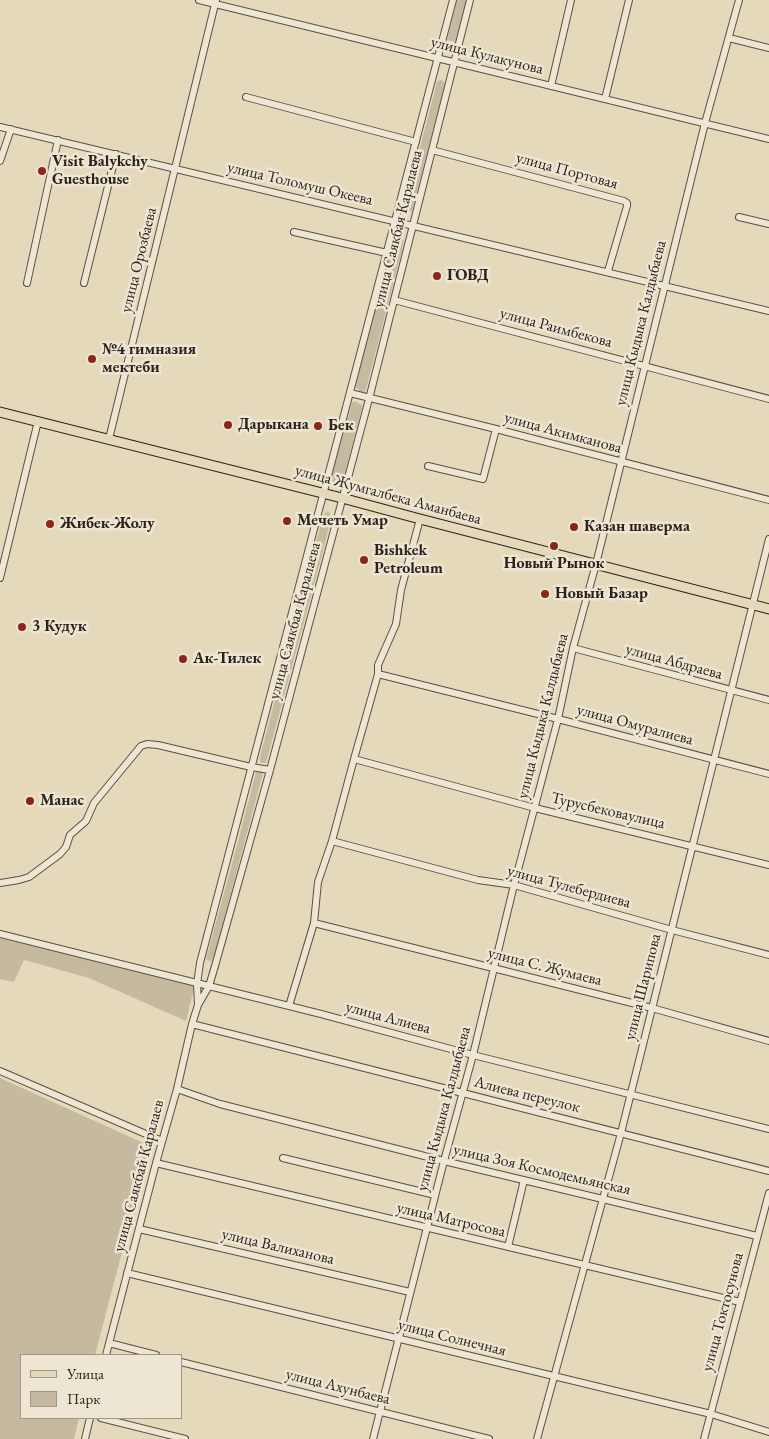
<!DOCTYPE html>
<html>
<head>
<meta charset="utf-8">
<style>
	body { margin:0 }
	#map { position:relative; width:769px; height:1439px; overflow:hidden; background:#e4d9bb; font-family:"EB Garamond",serif }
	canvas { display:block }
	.legend { position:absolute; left:20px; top:1354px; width:162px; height:65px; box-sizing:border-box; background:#ede6d3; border:1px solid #a09789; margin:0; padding:6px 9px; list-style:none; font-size:15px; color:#2d211b }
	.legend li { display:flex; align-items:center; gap:10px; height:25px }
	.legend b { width:25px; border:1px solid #a09789 }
</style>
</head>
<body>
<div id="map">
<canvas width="769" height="1439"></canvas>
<ul class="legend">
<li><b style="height:6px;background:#e4d9bb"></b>Улица</li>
<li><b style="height:14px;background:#c5baa0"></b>Парк</li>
</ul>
</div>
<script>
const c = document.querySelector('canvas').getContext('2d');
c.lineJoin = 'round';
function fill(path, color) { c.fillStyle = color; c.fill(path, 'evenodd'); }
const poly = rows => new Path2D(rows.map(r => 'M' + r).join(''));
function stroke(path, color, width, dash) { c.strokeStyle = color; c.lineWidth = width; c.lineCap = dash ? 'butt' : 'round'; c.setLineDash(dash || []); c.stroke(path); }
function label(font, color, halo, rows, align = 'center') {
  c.font = font + ' "EB Garamond",serif'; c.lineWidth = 5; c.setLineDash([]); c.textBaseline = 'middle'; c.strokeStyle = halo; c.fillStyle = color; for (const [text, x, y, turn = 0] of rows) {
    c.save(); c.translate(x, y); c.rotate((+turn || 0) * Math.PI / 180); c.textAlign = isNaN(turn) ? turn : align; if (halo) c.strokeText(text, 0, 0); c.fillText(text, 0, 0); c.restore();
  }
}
fill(poly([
	[457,0,467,0,456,42,447,40],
	[440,80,443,81,445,84,412,211,409,212,405,212,404,209,437,82],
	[396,236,399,236,404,240,402,250,366,389,364,392,361,392,358,390,355,386,386,270],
	[354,401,362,405,362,408,342,484,336,488,333,486,330,481,352,403],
	[327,511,330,513,331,518,321,559,267,759,266,763,263,763,260,762,260,757,323,516],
	[258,770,263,772,262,777,214,956,211,961,210,961,206,959,209,948,235,853,256,772],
	[0,938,195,984,186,1021,89,978,24,960,14,982,0,979],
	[0,1078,150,1146,95,1355,21,1355,21,1418,79,1418,74,1439,0,1439]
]), '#c5baa0');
const minor = poly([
	[199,0,769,139],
	[729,38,769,48],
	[551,86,571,0],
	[246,97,416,142],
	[605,99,629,0],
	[0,127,769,311],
	[432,150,624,201,627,203,627,206,608,271],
	[0,161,11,129],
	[739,217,769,224],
	[294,232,387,253],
	[27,283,58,140],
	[84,283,116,154],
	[394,300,769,399],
	[350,393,496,429,769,500],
	[109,439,216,0],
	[428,466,483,479,496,429],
	[0,578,38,421],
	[573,648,769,700],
	[378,674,558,719,769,774],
	[354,759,535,808,769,865],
	[332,841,478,880,514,885,672,930,769,955],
	[0,883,19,880,29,877,60,854,66,847,70,835,86,821,94,803,141,746,147,744,158,745,251,767,270,770],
	[314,923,652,1008,769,1041],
	[0,934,321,1014,473,1055,769,1129],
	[198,1005,197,984,200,963,453,0],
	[289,1006,314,923,318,882,332,841,354,759,378,674,378,665,396,624,401,590,420,519],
	[192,1024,769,1171],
	[0,1071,162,1141],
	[177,1089,220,1104,444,1161,757,1236],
	[283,1158,435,1195],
	[156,1163,740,1302],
	[139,1229,410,1292],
	[508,1247,524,1180],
	[127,1273,711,1414,769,1432],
	[109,1343,156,1355],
	[106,1355,156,1163,177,1089,192,1024,198,1005,209,986,215,966,270,770,369,399,470,0],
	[181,1362,489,1439],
	[101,1418,185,1439],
	[85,1439,90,1418],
	[373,1439,444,1161,473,1055,514,885,558,719,573,648,596,564,705,123,739,0],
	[537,1439,621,1133,769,539],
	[704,1439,769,1193]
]);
const major = poly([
	[0,412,342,498,420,519,769,609]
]);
stroke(minor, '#5b4f43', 8);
stroke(major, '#2d211b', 11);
stroke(minor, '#ede6d3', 6);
stroke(major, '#e4d9bb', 9);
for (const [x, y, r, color] of [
	[42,171,5,"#8f2418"],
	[437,276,5,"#8f2418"],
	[92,359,5,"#8f2418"],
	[228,425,5,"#8f2418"],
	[318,426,5,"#8f2418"],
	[287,521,5,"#8f2418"],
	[50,524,5,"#8f2418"],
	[574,527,5,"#8f2418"],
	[554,546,5,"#8f2418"],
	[364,560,5,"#8f2418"],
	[545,594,5,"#8f2418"],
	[22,627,5,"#8f2418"],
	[183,659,5,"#8f2418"],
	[30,801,5,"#8f2418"]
]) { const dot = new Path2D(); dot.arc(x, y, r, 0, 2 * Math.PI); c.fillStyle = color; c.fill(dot); stroke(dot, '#ede6d3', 2); }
label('16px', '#2d211b', '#ede6d3', [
	["улица Кулакунова",487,56,14],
	["улица Портовая",567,171,15],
	["улица Толомуш Океева",300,184,13],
	["улица Саякбая Каралаева",398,229,-76],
	["улица Орозбаева",139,260,-76],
	["улица Кыдыка Калдыбаева",641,323,-76],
	["улица Раимбекова",556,328,15],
	["улица Акимканова",563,433,15],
	["улица Жумгалбека Аманбаева",388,495,15],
	["улица Саякбая Каралаева",295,621,-75],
	["улица Абдраева",674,662,15],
	["улица Кыдыка Калдыбаева",543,716,-76],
	["улица Омуралиева",635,725,15],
	["Турусбековаулица",608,811,13],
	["улица Тулебердиева",569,887,15],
	["улица С. Жумаева",545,967,14],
	["улица Шарипова",643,987,-76],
	["улица Алиева",388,1018,15],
	["Алиева переулок",527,1095,14],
	["улица Кыдыка Калдыбаева",444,1109,-75],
	["улица Зоя Космодемьянская",542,1170,13],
	["улица Саякбай Каралаев",139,1176,-75],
	["улица Матросова",451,1220,13],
	["улица Валиханова",278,1247,13],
	["улица Токтосунова",723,1312,-75],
	["улица Солнечная",452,1338,14],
	["улица Ахунбаева",338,1387,14]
]);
label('bold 16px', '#2d211b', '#ede6d3', [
	["Visit Balykchy",52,162],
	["Guesthouse",52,180],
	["ГОВД",447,276],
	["№4 гимназия",102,350],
	["мектеби",102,368],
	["Дарыкана",238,425],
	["Бек",328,426],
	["Мечеть Умар",297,521],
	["Жибек-Жолу",60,524],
	["Казан шаверма",584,527],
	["Bishkek",374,551],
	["Petroleum",374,569],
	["Новый Рынок",554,564,"center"],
	["Новый Базар",555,594],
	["3 Кудук",32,627],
	["Ак-Тилек",193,659],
	["Манас",40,801]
], 'left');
</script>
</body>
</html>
